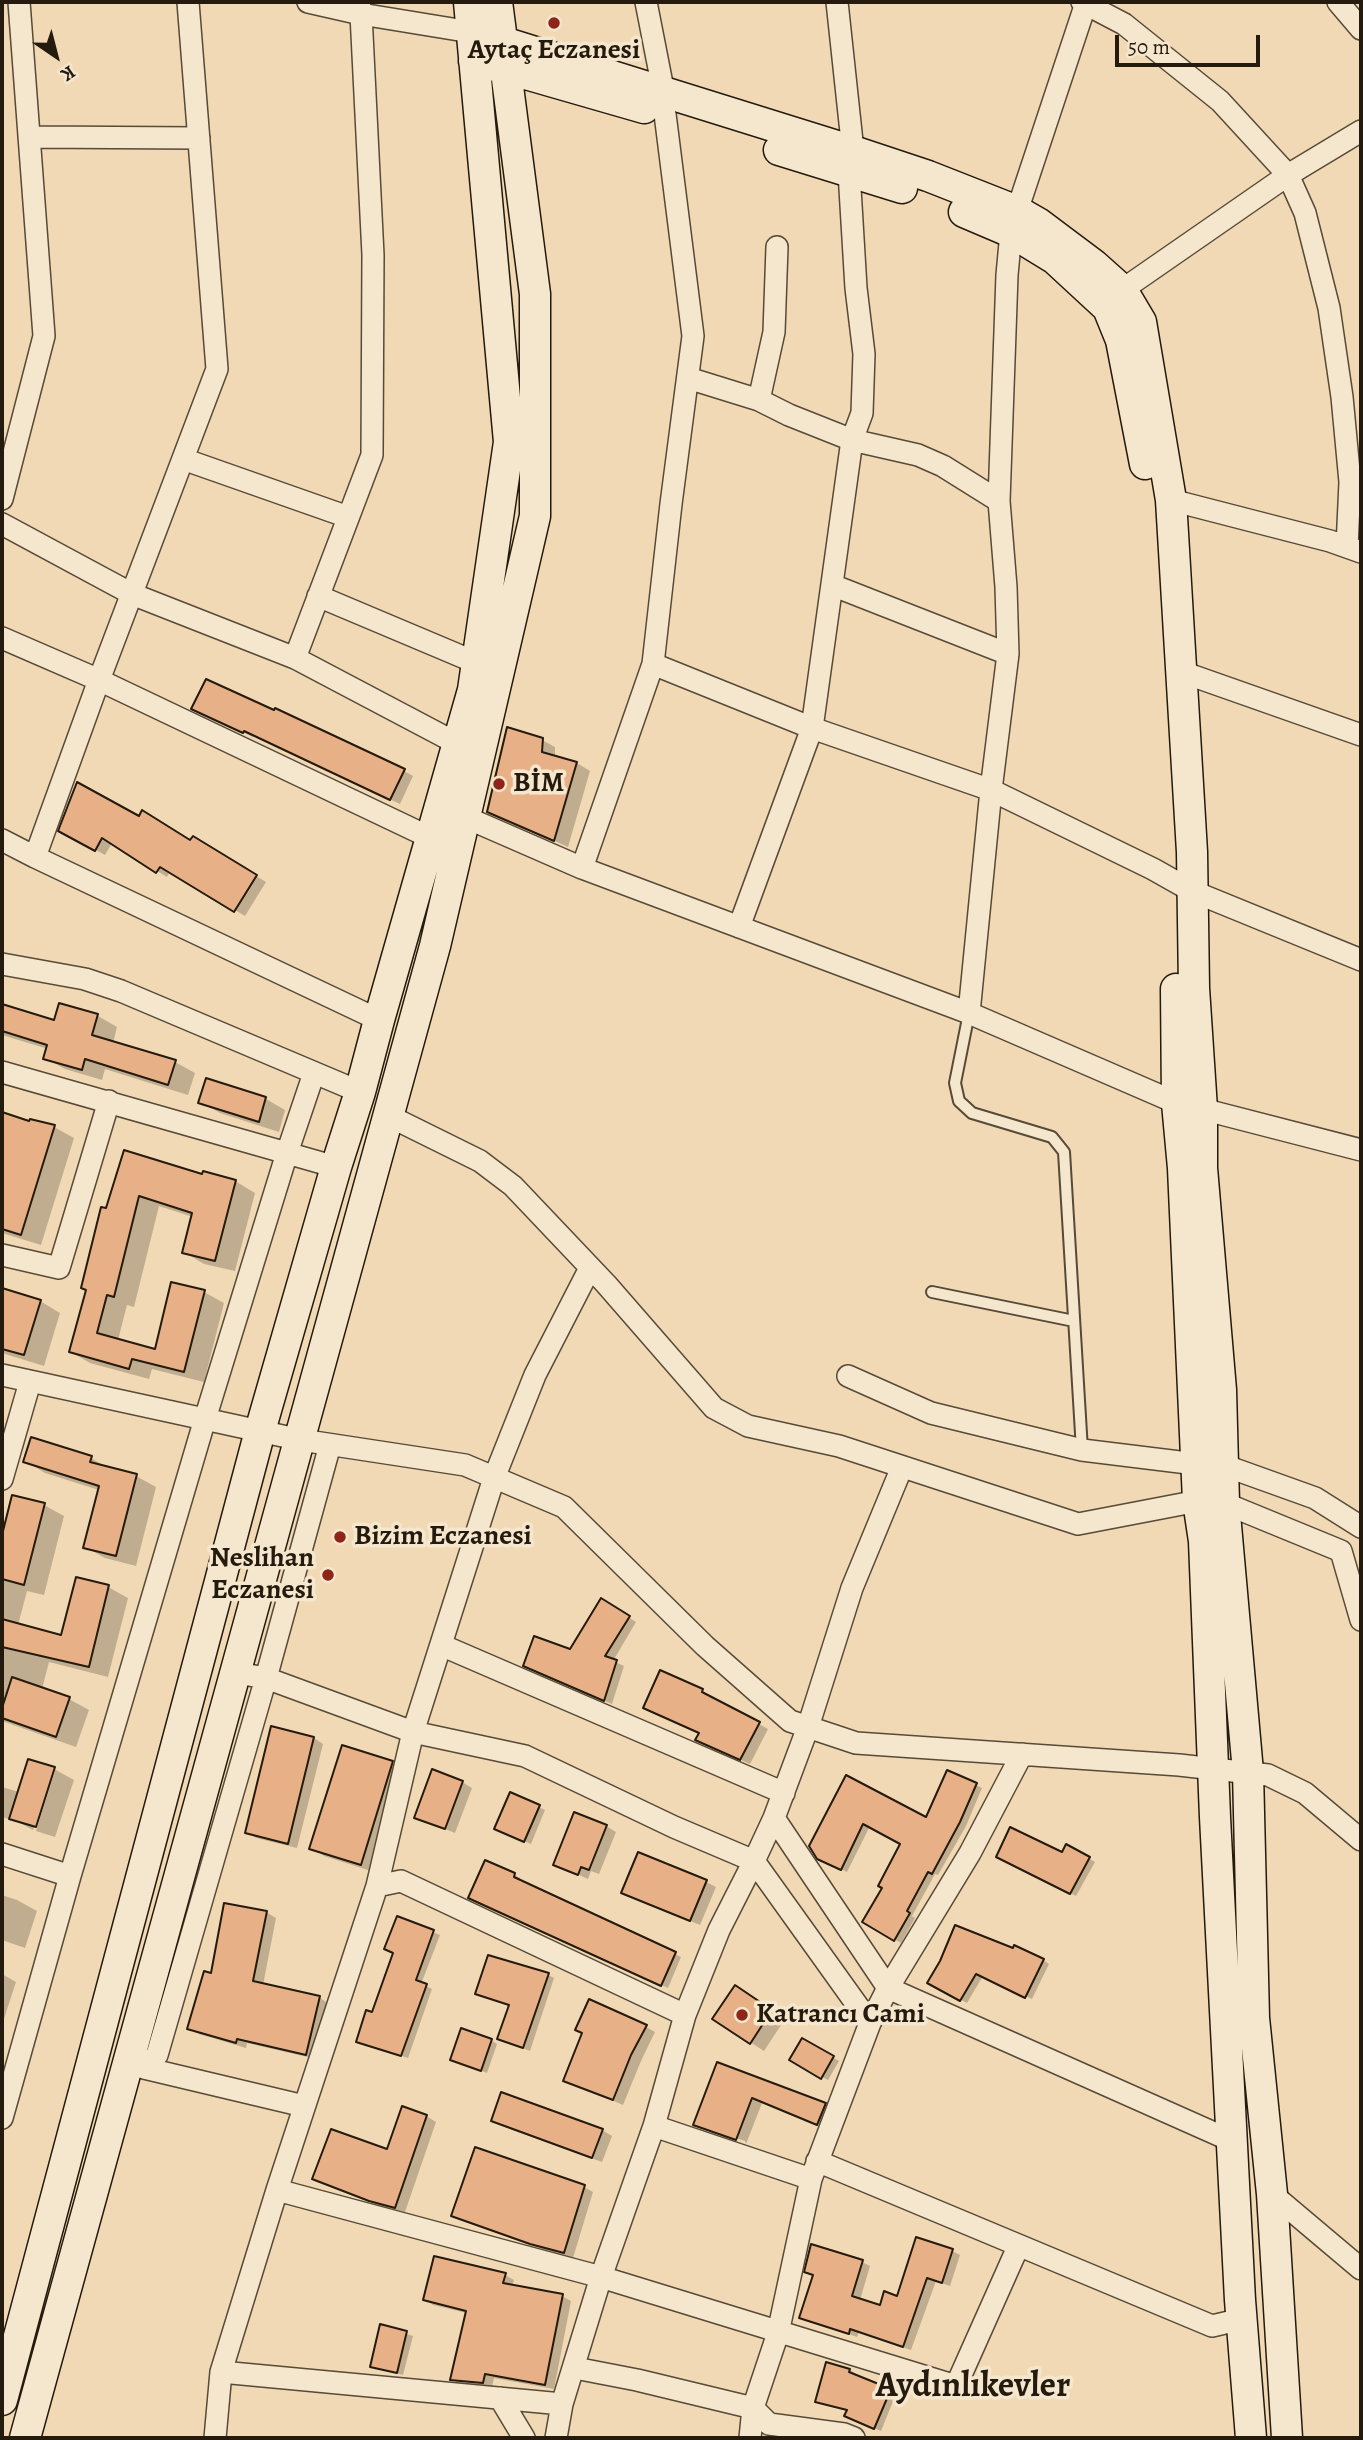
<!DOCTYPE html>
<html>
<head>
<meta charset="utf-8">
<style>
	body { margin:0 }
	#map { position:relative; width:1363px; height:2440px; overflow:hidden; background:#f0d9b4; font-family:Alegreya,serif }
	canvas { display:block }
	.frame { position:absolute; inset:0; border:4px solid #241a0d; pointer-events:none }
	.north { position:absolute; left:21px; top:21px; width:70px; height:70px; -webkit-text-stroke:5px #f5e6ce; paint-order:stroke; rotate:145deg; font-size:19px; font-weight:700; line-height:28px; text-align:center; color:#241a0d }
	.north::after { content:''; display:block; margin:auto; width:24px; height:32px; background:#241a0d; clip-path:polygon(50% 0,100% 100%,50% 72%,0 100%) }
	.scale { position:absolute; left:1115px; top:35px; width:145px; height:32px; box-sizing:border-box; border:4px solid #241a0d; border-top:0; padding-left:9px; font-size:21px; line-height:24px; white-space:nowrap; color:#241a0d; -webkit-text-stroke:5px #f5e6ce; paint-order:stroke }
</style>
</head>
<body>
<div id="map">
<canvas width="1363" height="2440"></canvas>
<div class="frame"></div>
<div class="north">K</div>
<div class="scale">50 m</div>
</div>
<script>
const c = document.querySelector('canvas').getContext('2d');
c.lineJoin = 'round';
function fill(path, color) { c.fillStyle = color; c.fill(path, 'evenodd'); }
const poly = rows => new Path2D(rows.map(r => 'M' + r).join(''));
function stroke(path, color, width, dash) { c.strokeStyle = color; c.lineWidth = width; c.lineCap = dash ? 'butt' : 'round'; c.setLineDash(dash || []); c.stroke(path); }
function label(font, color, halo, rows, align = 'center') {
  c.font = font + ' Alegreya,serif'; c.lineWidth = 7; c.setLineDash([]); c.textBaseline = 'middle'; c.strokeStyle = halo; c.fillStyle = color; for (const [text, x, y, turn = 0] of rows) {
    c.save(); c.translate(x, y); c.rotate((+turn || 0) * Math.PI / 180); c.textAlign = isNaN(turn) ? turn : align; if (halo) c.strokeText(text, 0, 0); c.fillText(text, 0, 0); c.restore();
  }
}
fill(poly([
	[203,714,404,771,413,776,400,804,254,735,253,737],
	[542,740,555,747,555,757,577,763,590,771,568,847,489,811],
	[139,818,191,842,193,838,266,882,245,916,170,871,167,877,112,843,105,855,60,830],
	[2,1005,56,1022,61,1005,98,1016,117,1027,113,1043,175,1062,195,1073,188,1095,105,1069,102,1080,65,1069,45,1058,48,1049,2,1035],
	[207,1080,266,1099,285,1110,279,1132,220,1113,200,1102],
	[2,1114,30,1123,54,1127,74,1138,41,1245,2,1233,2,1203,8,1204,23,1150,2,1143],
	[125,1152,203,1176,235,1181,255,1193,235,1271,204,1264,184,1252,193,1217,159,1206,134,1307,127,1305,118,1340,156,1351,204,1292,224,1303,204,1382,152,1369,149,1379,90,1363,71,1352,107,1210],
	[3,1290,40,1301,60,1313,44,1366,2,1353],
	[91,1458,111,1470,136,1476,156,1487,136,1566,105,1558,85,1547,99,1490,45,1473,25,1461],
	[13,1497,44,1505,64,1516,44,1595,27,1591,18,1625,62,1638,108,1587,128,1598,108,1677,49,1662,42,1689,69,1699,89,1710,76,1747,2,1721,2,1542],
	[602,1601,636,1622,613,1661,624,1666,612,1704,533,1670,571,1651],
	[702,1691,711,1696,711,1698,768,1729,750,1764,707,1745,701,1734],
	[314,1738,323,1744,297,1848,256,1838,247,1832],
	[392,1763,405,1770,374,1872,324,1856,311,1848],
	[54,1769,74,1780,55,1837,36,1831,55,1771,52,1771,33,1830,18,1822,2,1817,2,1787,19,1792],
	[948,1772,982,1788,966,1826,938,1875,935,1874,912,1916,915,1918,901,1943,864,1922,884,1888,902,1843,870,1826,847,1872,825,1861,846,1777,927,1819],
	[462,1782,472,1788,455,1833,416,1817],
	[511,1794,545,1810,531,1844,502,1831],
	[606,1826,616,1832,599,1874,591,1871,588,1879,555,1864],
	[1067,1846,1095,1862,1076,1896,998,1856,1062,1854],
	[514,1875,520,1878,519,1881,681,1957,668,1988,476,1901],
	[706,1882,716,1887,700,1925,632,1897],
	[2,1895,17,1900,37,1911,25,1948,2,1940],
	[266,1912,276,1918,263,1985,320,1998,329,2004,316,2059,247,2043,246,2048,199,2034,189,2028,212,1975],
	[398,1918,440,1935,421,1984,432,1989,408,2058,358,2041,373,2014,395,1953],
	[1043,1960,1049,1964,1032,1999,983,1976,967,2003,930,1983],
	[2,1974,16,1982,2,2025],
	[548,1975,554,1978,530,2051,499,2039,511,2006,477,1993],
	[748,1995,785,2019,764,2051,714,2019],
	[646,2027,655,2032,641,2061,623,2105,565,2080],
	[491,2040,497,2044,487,2073,452,2059],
	[802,2040,839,2061,828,2080,791,2060],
	[718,2064,834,2110,827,2129,762,2103,746,2144,745,2141,703,2127,703,2129,695,2124],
	[426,2116,436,2122,405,2212,380,2206,315,2178,388,2152],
	[493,2121,602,2130,612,2136,602,2162,502,2126],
	[584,2187,593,2192,573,2258,542,2249,463,2221,453,2215],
	[952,2251,960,2255,950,2286,936,2281,911,2350,859,2332,857,2337,801,2317,814,2276,806,2272,862,2262,870,2266,860,2300,881,2307,899,2298],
	[505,2275,514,2280,512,2286,562,2296,571,2301,554,2389,494,2378,492,2387,461,2385,452,2379,467,2313,433,2305,425,2300],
	[381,2326,413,2336,403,2375,372,2366],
	[850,2370,856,2374,855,2377,896,2394,881,2431,852,2419,848,2411,817,2401]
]), '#0003');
const building = poly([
	[206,679,274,710,275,708,405,769,390,800,244,731,243,733,191,709,206,679],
	[507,727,543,738,542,752,577,762,554,841,487,812,507,727],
	[77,782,139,816,142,810,190,840,193,836,257,875,234,912,160,867,156,873,102,838,95,851,58,831,77,782],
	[59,1003,98,1014,92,1035,176,1060,168,1085,85,1059,82,1070,43,1059,47,1045,2,1031,2,1004,54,1020,59,1003],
	[206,1078,266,1097,259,1122,198,1103,206,1078],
	[2,1112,29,1121,30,1119,55,1125,21,1235,2,1229,2,1112],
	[124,1150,202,1174,203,1171,236,1180,215,1261,182,1253,192,1213,139,1196,114,1297,107,1295,97,1333,155,1349,171,1282,205,1290,184,1372,132,1359,129,1369,69,1352,86,1290,81,1288,101,1207,106,1208,124,1150],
	[2,1288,41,1300,24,1355,2,1349,2,1288],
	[31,1437,92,1456,90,1462,137,1474,116,1556,83,1548,99,1486,23,1462,31,1437],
	[12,1495,45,1503,24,1585,2,1579,2,1535,12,1495],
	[76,1577,109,1585,89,1667,2,1647,2,1619,61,1635,76,1577],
	[601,1598,630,1616,605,1656,617,1660,604,1701,523,1666,534,1636,570,1649,601,1598],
	[660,1670,703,1689,702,1692,760,1722,740,1760,695,1740,699,1733,643,1708,660,1670],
	[12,1677,70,1697,56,1737,2,1718,2,1708,12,1677],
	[271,1726,314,1737,288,1844,245,1833,271,1726],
	[342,1745,393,1761,361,1865,309,1849,342,1745],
	[28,1759,55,1767,36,1827,9,1819,28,1759],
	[432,1769,463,1781,445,1829,414,1818,432,1769],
	[947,1770,977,1783,960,1822,932,1874,928,1872,907,1911,910,1913,894,1941,862,1922,882,1888,878,1886,900,1844,863,1824,841,1870,817,1859,809,1846,846,1775,926,1817,947,1770],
	[510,1792,540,1805,524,1842,494,1829,510,1792],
	[574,1812,607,1825,589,1870,581,1867,578,1875,553,1865,574,1812],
	[1010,1827,1062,1852,1066,1844,1090,1857,1070,1894,996,1857,1010,1827],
	[638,1852,707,1880,690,1921,621,1893,638,1852],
	[485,1860,515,1873,514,1877,676,1952,661,1986,468,1898,485,1860],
	[224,1903,267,1911,253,1981,320,1996,306,2055,237,2039,236,2043,187,2029,204,1971,211,1973,224,1903],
	[397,1916,434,1930,416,1980,427,1984,401,2056,356,2042,366,2010,372,2012,393,1953,384,1949,397,1916],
	[955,1925,1013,1948,1014,1945,1044,1959,1025,1998,976,1974,960,2001,927,1983,940,1961,955,1925],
	[488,1955,549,1973,523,2048,497,2039,509,2005,475,1994,488,1955],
	[735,1985,772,2010,750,2044,712,2019,735,1985],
	[589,1999,647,2025,631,2055,613,2100,563,2081,582,2033,575,2030,589,1999],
	[461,2028,492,2039,481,2071,450,2060,461,2028],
	[802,2038,834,2056,821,2079,789,2060,802,2038],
	[717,2062,826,2103,817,2125,752,2098,736,2140,693,2125,717,2062],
	[501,2092,603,2129,592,2158,491,2121,501,2092],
	[402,2106,427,2115,395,2208,369,2201,312,2179,331,2129,387,2149,402,2106],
	[475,2147,585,2185,564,2253,530,2244,451,2216,475,2147],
	[916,2237,953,2249,942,2283,927,2278,903,2347,850,2329,849,2334,799,2318,813,2275,804,2272,811,2244,863,2260,852,2296,880,2305,884,2291,897,2296,916,2237],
	[434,2256,506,2273,503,2283,563,2294,545,2385,485,2374,483,2383,450,2380,466,2311,423,2300,434,2256],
	[380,2324,407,2331,397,2373,370,2367,380,2324],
	[826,2362,850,2369,849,2372,891,2389,874,2429,844,2416,847,2410,815,2402,826,2362]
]);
fill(building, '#e8b086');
stroke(building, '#241a0d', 2);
const lane = poly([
	[969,1013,955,1083,959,1101,972,1113,1052,1137,1064,1152,1082,1450],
	[932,1292,1074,1321]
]);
const street = poly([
	[308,2,361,14,359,2],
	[646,2,664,94],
	[837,2,853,151],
	[1082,2,1124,24,1220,101,1288,175,1305,213,1329,308,1342,397,1350,482,1347,547],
	[1338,2,1361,29],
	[29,137,199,138],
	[1017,211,1086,3],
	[1113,301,1122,290,1288,175,1361,131],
	[688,378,759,400,789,415,852,440,918,455,943,466,999,501],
	[759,400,774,332,777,247],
	[183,459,348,517],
	[2,499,44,336,19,2],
	[1171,500,1330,541,1361,552],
	[2,524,132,594,295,658,372,455,373,255,361,14,471,32],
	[832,585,1008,654],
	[318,596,477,663],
	[2,638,99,680,217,369,188,2],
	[295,658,458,744],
	[653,664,671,504,693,336,665,114],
	[1182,672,1361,735],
	[465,817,582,868,969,1013,1177,1103],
	[2,840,35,857],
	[582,868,653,664,812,728,852,440,862,413,864,354,856,288,849,172],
	[739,927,812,728,991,790,1008,654,1006,587,999,501,1007,275,1011,232],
	[2,964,85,979,121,991,360,1092],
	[969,1013,991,790,1153,869,1192,891,1361,960],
	[379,1020,35,857,99,680,431,838],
	[2,1072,336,1167],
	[1202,1109,1361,1150],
	[389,1116,480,1161,513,1186,606,1284,714,1408,748,1426,839,1446,1078,1524,1198,1501,1224,1503,1341,1551,1361,1620],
	[2,1255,59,1268,109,1101],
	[2,1375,301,1440,465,1465,564,1507,705,1646,790,1721,856,1743,1179,1765,1268,1775,1305,1793,1361,1840],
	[848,1376,931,1413,1082,1450,1196,1464,1223,1465,1315,1498,1361,1527],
	[2,1479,30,1382],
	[441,1645,784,1793],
	[237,1673,266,1678,330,1445],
	[1022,1754,970,1853,888,1988,1232,2141],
	[774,1818,888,1988,870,2023,754,1861,774,1818,808,1727,852,1588,902,1467],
	[2,1854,70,1876],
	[377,1886,277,2190,601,2277,956,2386,1018,2247],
	[685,2015,401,1881,377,1886,413,1732,525,1756,674,1827,754,1861,719,1930,685,2015,654,2126,811,2179],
	[304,2106,144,2068,157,2055,266,1678,413,1732,494,1478,535,1375,590,1268],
	[2,2118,70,1876,205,1419,287,1153,314,1073],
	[817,2161,1212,2326,1242,2319],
	[1272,2194,1361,2269],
	[575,2368,637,2380,753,2408,769,2424,844,2434,854,2438],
	[221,2372,562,2404],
	[500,2398,524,2438],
	[215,2438,221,2372,277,2190],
	[556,2438,562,2404,601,2277,654,2126],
	[750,2438,753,2408,778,2333,811,2179,870,2023]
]);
const secondary = poly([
	[471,32,853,151,928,176,1017,211,1038,223,1094,265,1122,290,1141,322,1171,500,1192,852,1194,988,1202,1109,1202,1168,1221,1390,1224,1503,1248,1772,1254,2018,1272,2194,1287,2438],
	[474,61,505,68,644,108],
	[779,150,902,188],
	[964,212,1011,232,1055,259,1108,308,1121,340,1145,464],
	[1176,989,1177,1103,1183,1168,1198,1501,1204,1541,1215,1817,1240,2300,1251,2438],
	[2,2400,260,1431,336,1167,360,1092,379,1020,473,690,509,442,469,2],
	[25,2438,435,946,535,516,535,294,497,2]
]);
stroke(lane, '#574a37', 14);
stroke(street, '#574a37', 24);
stroke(secondary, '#241a0d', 33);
stroke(lane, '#f5e6ce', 10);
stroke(street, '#f5e6ce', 21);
stroke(secondary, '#f5e6ce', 30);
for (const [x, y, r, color] of [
	[554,23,7,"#8f2418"],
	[499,784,7,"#8f2418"],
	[340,1537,7,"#8f2418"],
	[328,1575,7,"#8f2418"],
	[742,2015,7,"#8f2418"]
]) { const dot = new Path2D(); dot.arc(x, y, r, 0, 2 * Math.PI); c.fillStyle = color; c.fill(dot); stroke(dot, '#f5e6ce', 2.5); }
label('bold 28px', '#241a0d', '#f5e6ce', [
	["Aytaç Eczanesi",554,51,"center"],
	["BİM",513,784],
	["Bizim Eczanesi",354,1537],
	["Neslihan",314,1559,"right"],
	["Eczanesi",314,1591,"right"],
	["Katrancı Cami",756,2015]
], 'left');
label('bold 35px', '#241a0d', '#f5e6ce', [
	["Aydınlıkevler",973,2387]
]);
</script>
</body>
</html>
